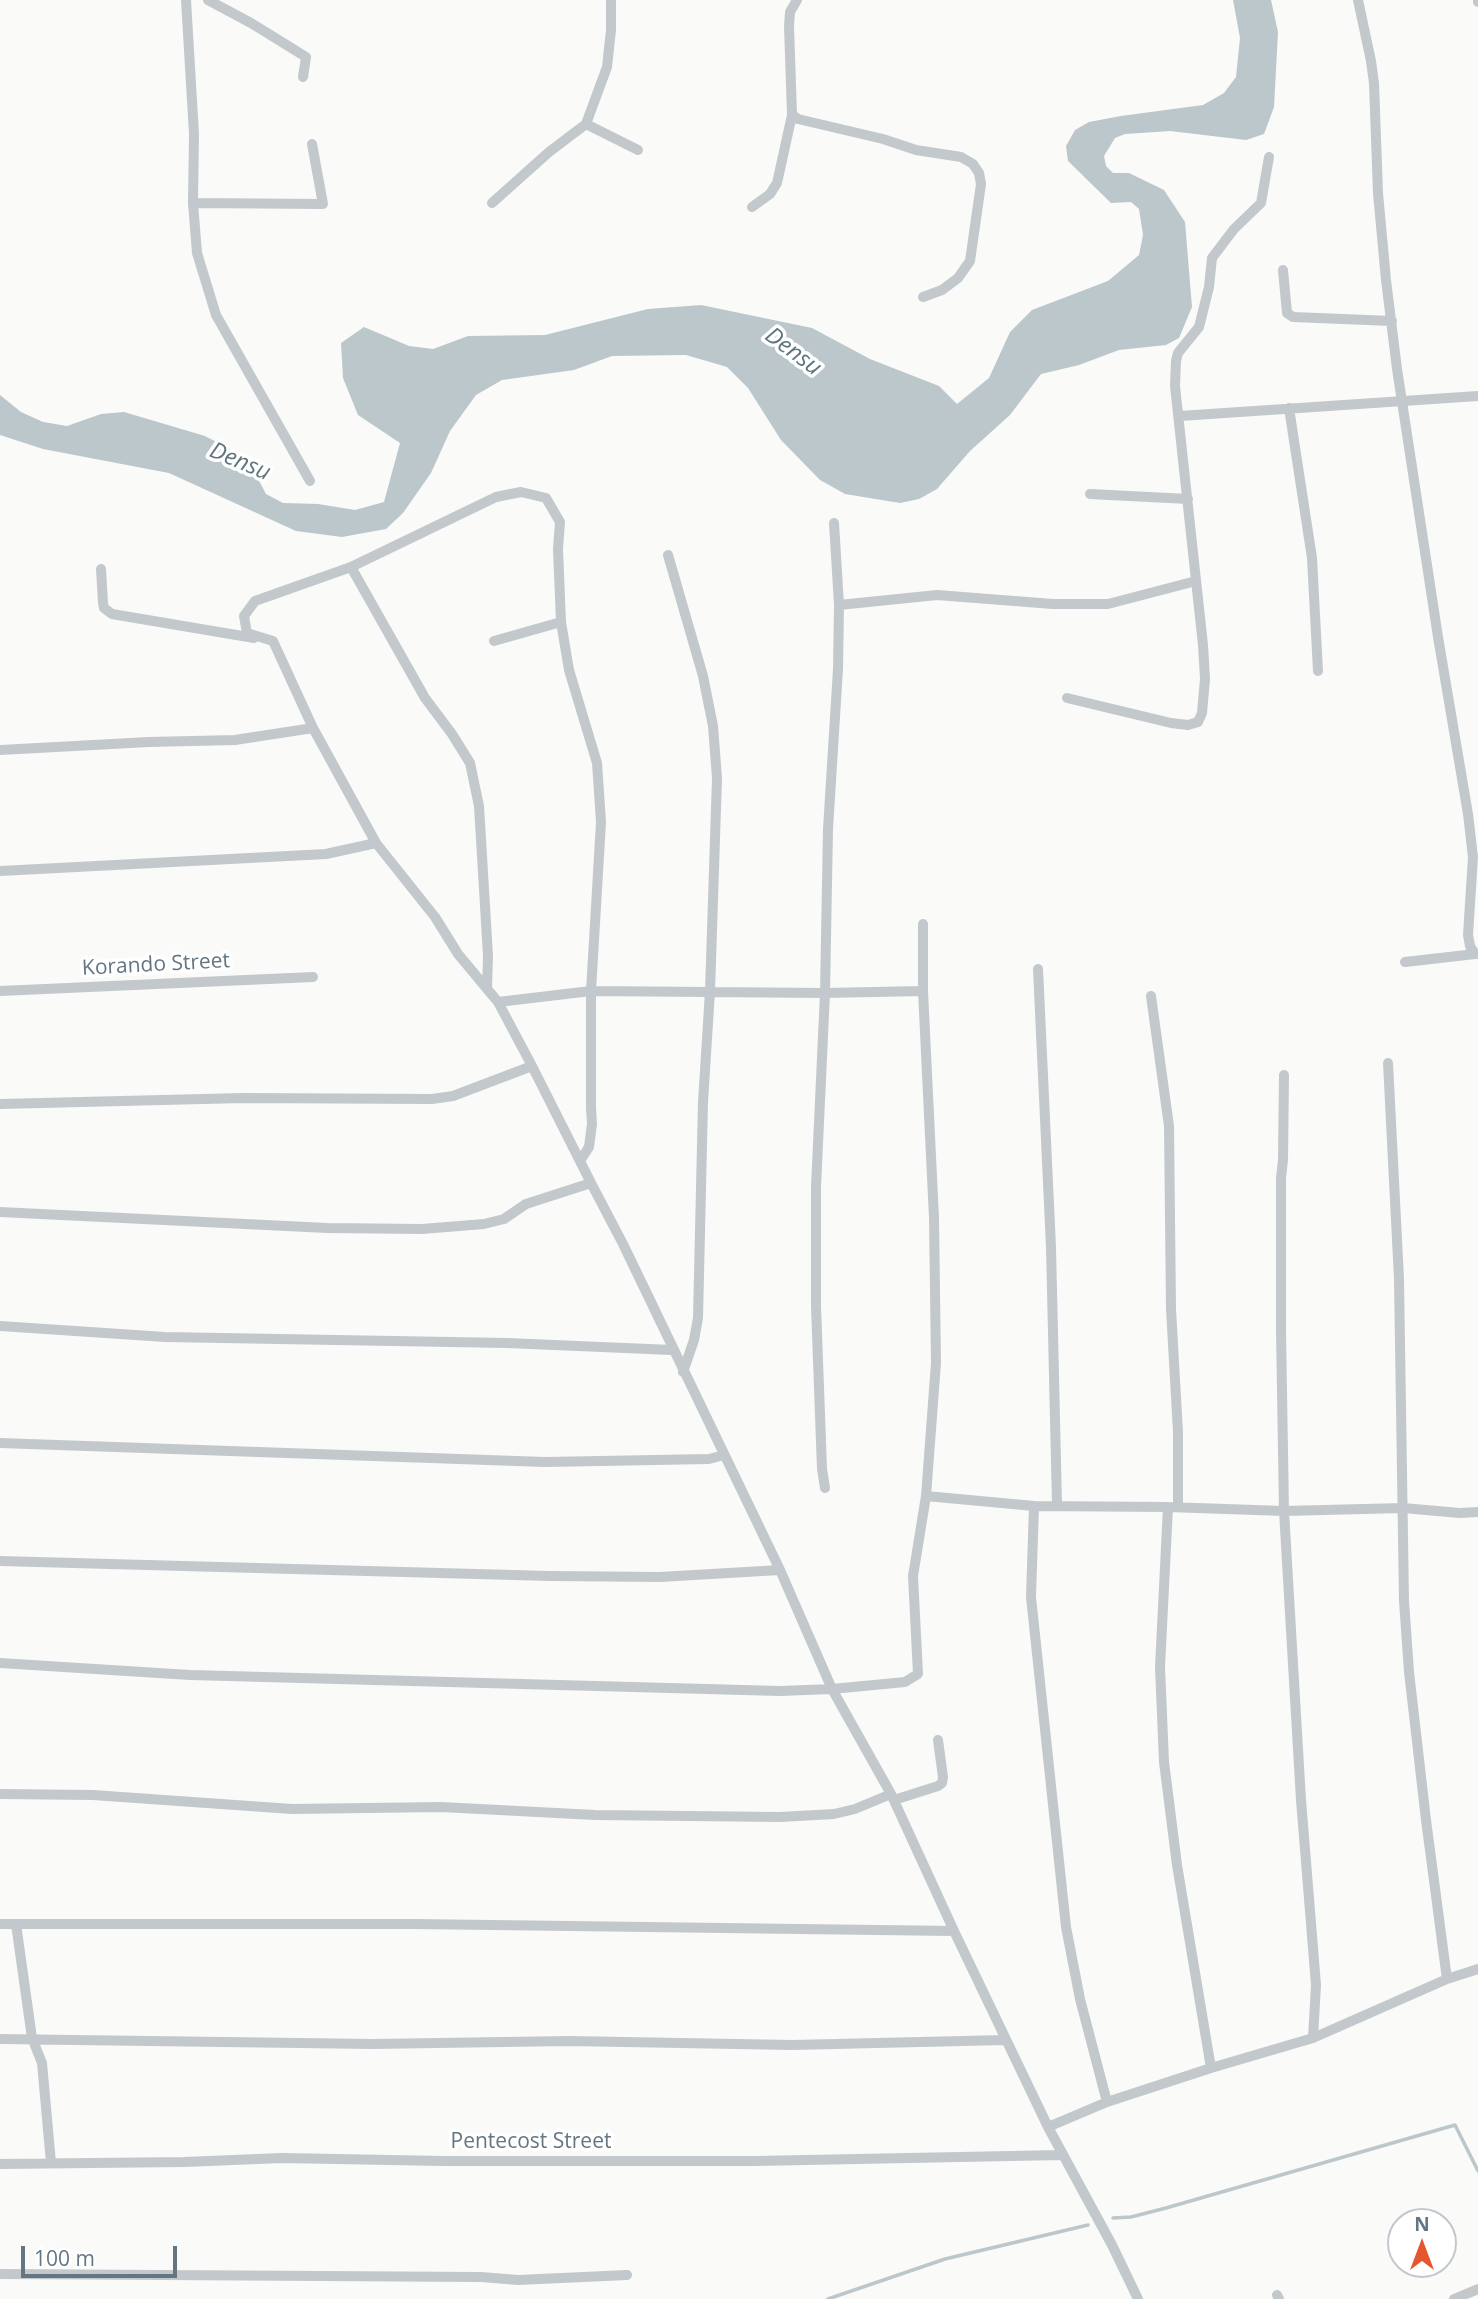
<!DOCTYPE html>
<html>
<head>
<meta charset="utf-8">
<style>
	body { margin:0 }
	#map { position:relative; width:1478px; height:2299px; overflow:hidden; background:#fafaf8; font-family:"Open Sans",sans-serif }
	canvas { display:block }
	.north { position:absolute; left:1387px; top:2208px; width:70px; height:70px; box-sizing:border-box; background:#fff; border:2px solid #c1c8cd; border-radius:50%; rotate:0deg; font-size:19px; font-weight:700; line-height:28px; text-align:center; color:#657683 }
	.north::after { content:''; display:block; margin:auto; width:24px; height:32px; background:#e4572e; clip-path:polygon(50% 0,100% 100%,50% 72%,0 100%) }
	.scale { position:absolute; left:21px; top:2246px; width:156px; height:32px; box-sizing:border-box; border:4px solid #657683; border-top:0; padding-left:9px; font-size:21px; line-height:24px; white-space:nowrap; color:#657683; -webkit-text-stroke:5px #fff; paint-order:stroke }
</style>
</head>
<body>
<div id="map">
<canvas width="1478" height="2299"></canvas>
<div class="north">N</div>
<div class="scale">100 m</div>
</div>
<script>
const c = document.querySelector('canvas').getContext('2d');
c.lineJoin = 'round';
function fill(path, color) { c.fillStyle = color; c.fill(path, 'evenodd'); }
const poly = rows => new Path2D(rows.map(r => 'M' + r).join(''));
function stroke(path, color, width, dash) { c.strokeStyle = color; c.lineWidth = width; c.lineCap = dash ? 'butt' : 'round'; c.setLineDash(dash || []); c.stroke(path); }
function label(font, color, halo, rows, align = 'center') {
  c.font = font + ' "Open Sans",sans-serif'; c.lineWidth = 7; c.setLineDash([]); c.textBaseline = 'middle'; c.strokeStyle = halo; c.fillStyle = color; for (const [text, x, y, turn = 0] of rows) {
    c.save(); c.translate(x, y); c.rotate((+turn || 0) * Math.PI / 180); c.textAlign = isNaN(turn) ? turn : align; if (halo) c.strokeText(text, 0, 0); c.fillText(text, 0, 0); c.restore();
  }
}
fill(poly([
	[1233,0,1271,0,1278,32,1274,107,1264,134,1246,140,1170,131,1125,134,1115,138,1104,156,1106,166,1113,173,1129,173,1164,190,1185,222,1192,307,1179,338,1166,345,1119,350,1079,365,1041,374,1010,415,970,451,937,489,919,499,900,503,845,494,820,480,781,440,748,388,727,367,686,355,612,356,574,370,502,380,476,395,450,431,431,473,403,513,386,529,342,537,296,531,169,473,43,449,0,435,0,395,21,412,43,422,67,426,101,414,124,412,205,436,247,458,266,494,283,503,318,504,355,510,384,502,400,443,358,415,343,378,341,343,364,327,409,346,433,349,468,336,545,335,648,309,701,305,812,328,870,359,939,386,957,404,989,378,1010,332,1032,310,1108,281,1139,255,1143,235,1139,209,1131,202,1111,203,1068,161,1066,146,1075,130,1089,122,1121,116,1203,105,1224,93,1236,77,1240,38]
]), '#bbc7cb');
stroke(poly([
	[1113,2218,1131,2217,1166,2208,1455,2125,1478,2171],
	[828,2299,945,2259,1088,2225]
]), '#bbc7cb', 3.5);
stroke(poly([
	[186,0,194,134,193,203,197,253,216,315,310,481],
	[208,0,251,23,306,57,303,77],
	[797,0,790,12,789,26,792,115,798,119,883,139,916,150,961,157,973,164,979,173,981,184,970,261,958,278,942,290,923,297],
	[1358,0,1371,61,1374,83,1378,193,1386,280,1397,369,1438,637,1468,814,1473,857,1468,935,1470,946,1475,954,1478,954],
	[1478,0,1478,2],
	[586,124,638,150],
	[193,203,323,204,312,144],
	[492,203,549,152,586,124,607,67,611,30,611,0],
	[752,207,770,194,777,183,792,115],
	[1283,270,1287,313,1293,317,1392,321],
	[1289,408,1312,558,1318,671],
	[1180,416,1478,396],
	[1090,494,1188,499],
	[668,555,703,676,713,726,717,778,710,991,703,1102,698,1318,694,1340,683,1372],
	[351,567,425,698,452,734,470,763,479,806,488,956,487,988],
	[101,569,103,603,104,608,112,614,254,638],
	[839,605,937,595,1053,604,1108,604,1196,581],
	[494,641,561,622],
	[1067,698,1171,723,1188,725,1198,722,1202,713,1205,679,1203,645,1175,386,1176,361,1178,353,1199,327,1209,287,1212,258,1234,229,1261,203,1269,157],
	[0,750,149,742,235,740,313,728],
	[0,871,326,854,376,843],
	[1405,962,1475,954],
	[1038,969,1051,1247,1057,1505],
	[0,991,313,977],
	[1151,996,1169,1126,1171,1309,1178,1432,1178,1507],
	[498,1002,591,991,825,993,923,991],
	[1388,1063,1399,1279,1404,1601,1409,1672,1426,1820,1447,1979],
	[1284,1075,1283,1160,1281,1178,1281,1331,1284,1511,1301,1800,1316,1985,1313,2038],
	[0,1104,243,1098,432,1099,453,1096,532,1066],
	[580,1161,589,1147,592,1124,591,1108,591,991,601,822,597,763,569,670,561,622,558,549,560,522,546,498,521,492,496,497,351,567,255,601,244,616,247,633,273,641,313,728,376,843,435,917,458,954,498,1002,532,1066,591,1183,623,1244,780,1570,832,1689,891,1794,954,1931,1048,2127,1112,2245,1138,2299],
	[0,1212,327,1228,422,1229,484,1224,504,1219,526,1204,591,1183],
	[0,1326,165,1337,507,1343,672,1350],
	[0,1443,545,1462,709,1459,724,1455],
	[825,1488,822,1469,816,1306,816,1187,825,993,828,829,838,669,839,605,834,523],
	[926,1496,1034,1506,1168,1507,1284,1511,1403,1508,1460,1513,1478,1512],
	[1034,1506,1031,1597,1066,1927,1080,1999,1107,2102],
	[1168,1507,1160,1667,1164,1762,1177,1865,1211,2068],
	[0,1561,550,1576,660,1577,780,1570],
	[0,1663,190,1675,780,1691,832,1689,905,1682,918,1674,913,1576,926,1496,936,1363,934,1218,923,991,923,924],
	[0,1794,93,1795,292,1809,441,1807,595,1815,780,1817,834,1814,855,1809,891,1794],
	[894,1800,938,1786,942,1783,943,1777,938,1740],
	[0,1924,415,1924,954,1931],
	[16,1924,32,2038,42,2063,51,2163],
	[0,2039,373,2044,569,2041,792,2045,1005,2040],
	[1048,2127,1107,2102,1211,2068,1313,2038,1447,1979,1478,1969],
	[0,2164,184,2162,282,2158,444,2161,755,2161,1062,2155],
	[0,2274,481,2277,518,2280,627,2275],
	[1277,2295,1279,2299],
	[1454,2299,1478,2289]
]), '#c3c8cc', 10);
label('21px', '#657683', '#fff', [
	["Korando Street",156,965,-3],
	["Pentecost Street",531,2142]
]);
label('italic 23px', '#60757c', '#fff', [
	["Densu",793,352,37],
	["Densu",240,462,23]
]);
</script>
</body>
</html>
